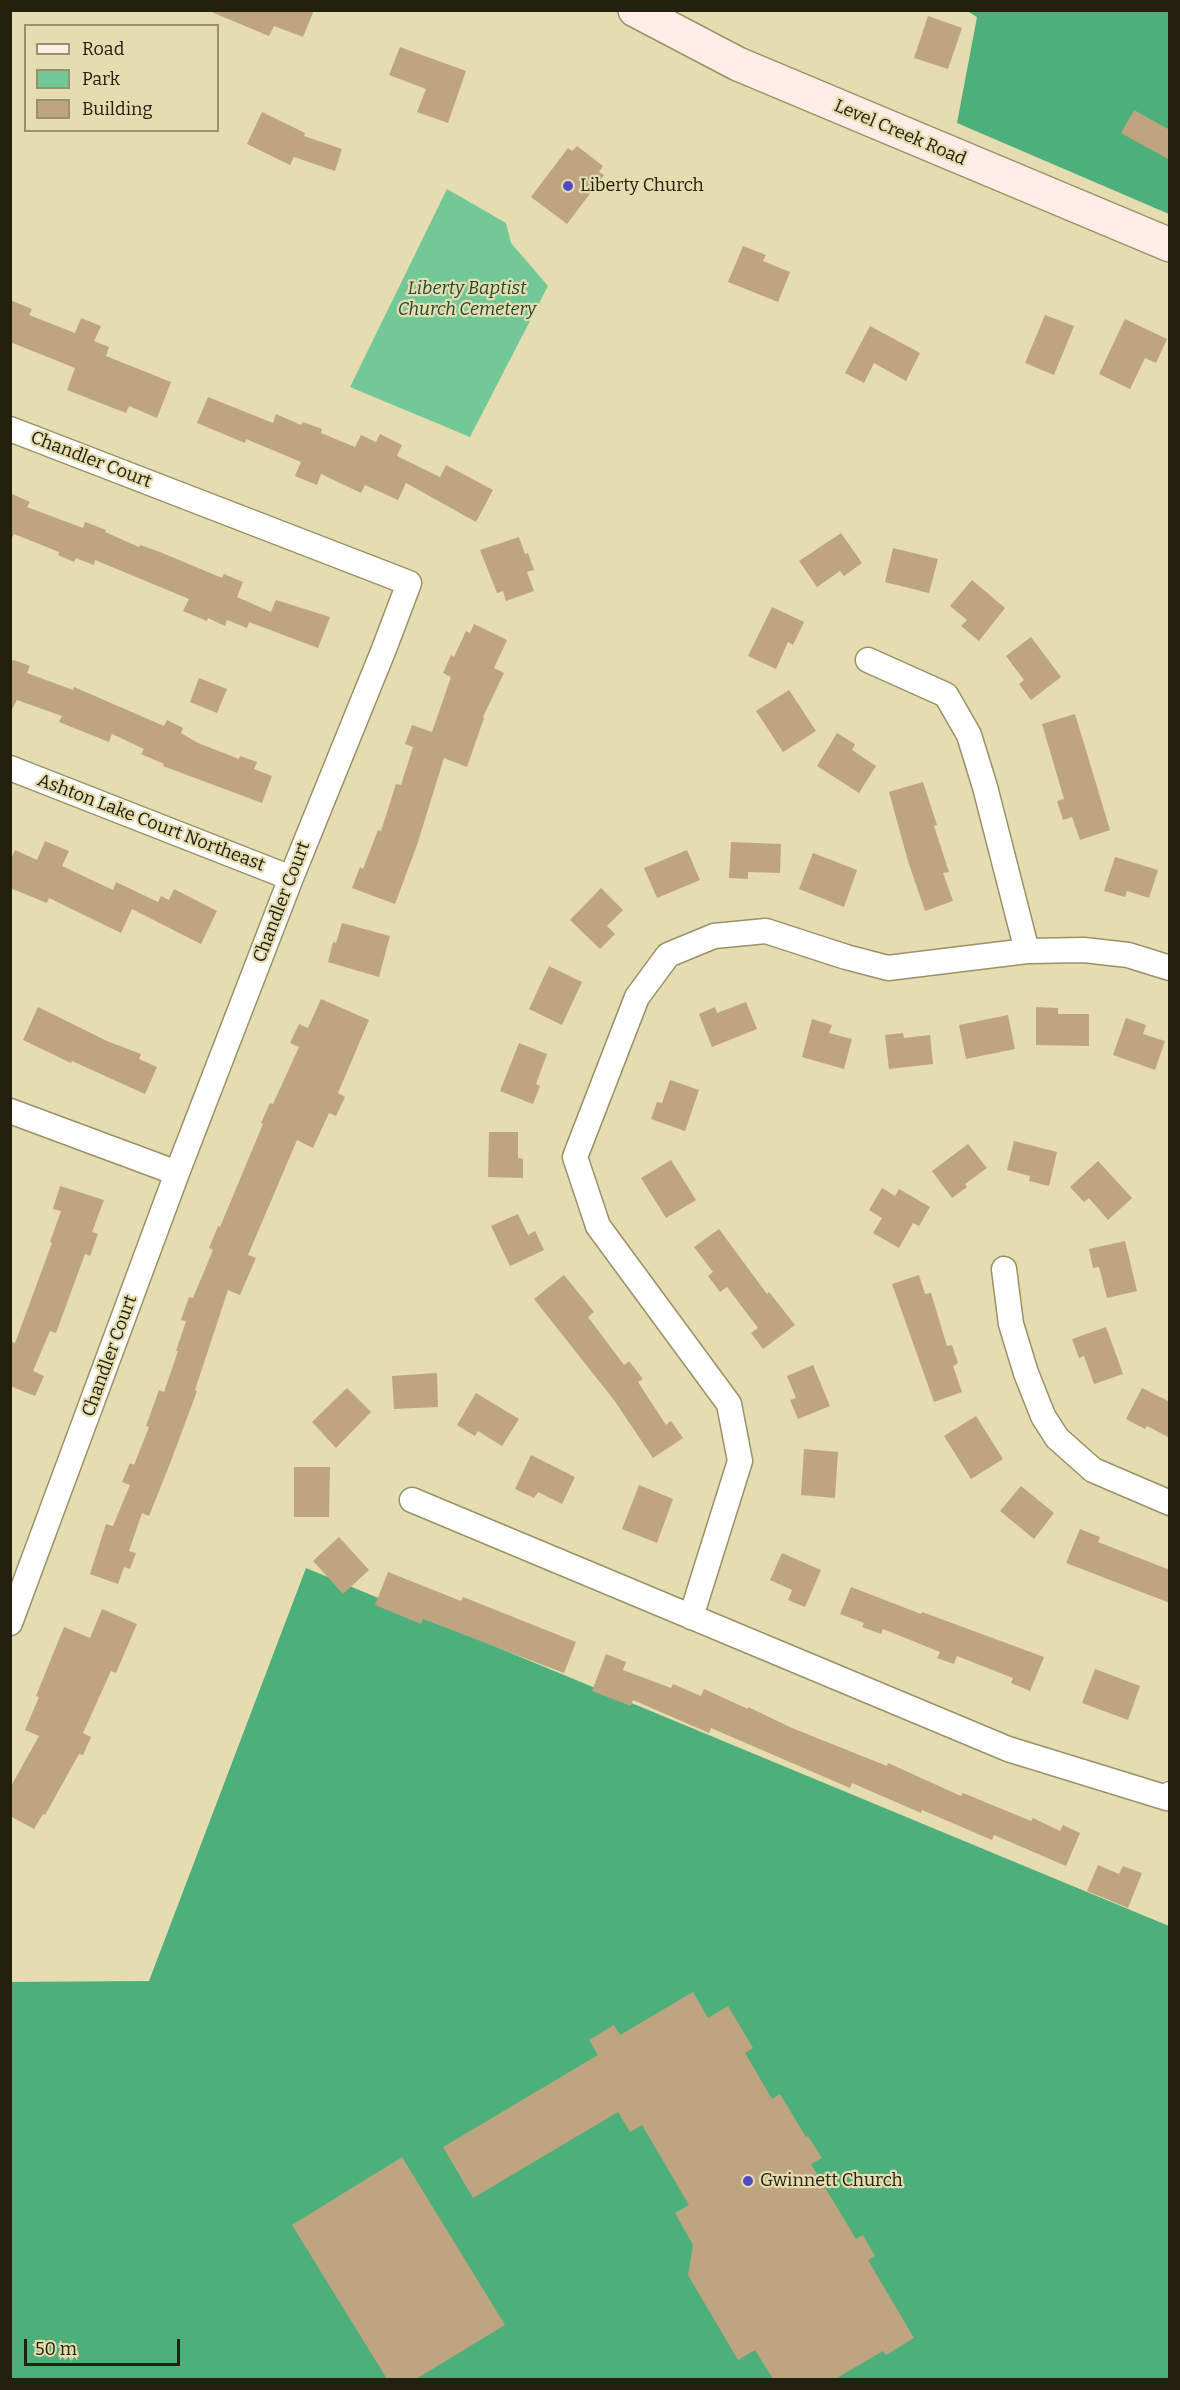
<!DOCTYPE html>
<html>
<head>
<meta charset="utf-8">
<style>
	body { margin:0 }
	#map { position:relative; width:1180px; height:2390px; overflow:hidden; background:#e5dcaf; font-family:Bitter,serif }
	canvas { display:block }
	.frame { position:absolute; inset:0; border:12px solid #23200f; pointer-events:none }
	.legend { position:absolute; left:24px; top:24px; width:195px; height:108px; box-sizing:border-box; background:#e5dcaf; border:2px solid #97916f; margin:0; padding:8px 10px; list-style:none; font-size:18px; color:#23200f }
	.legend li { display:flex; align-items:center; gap:12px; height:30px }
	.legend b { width:30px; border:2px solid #97916f }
	.scale { position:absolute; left:24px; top:2339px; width:156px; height:27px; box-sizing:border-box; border:3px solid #23200f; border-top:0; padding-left:8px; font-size:18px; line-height:21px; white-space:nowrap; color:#23200f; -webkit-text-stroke:4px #e5dcaf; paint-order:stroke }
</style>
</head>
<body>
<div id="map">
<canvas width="1180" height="2390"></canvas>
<div class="frame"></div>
<ul class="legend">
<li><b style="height:8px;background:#feece6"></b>Road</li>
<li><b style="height:16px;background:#73c898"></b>Park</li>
<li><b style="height:16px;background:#bea57f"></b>Building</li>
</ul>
<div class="scale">50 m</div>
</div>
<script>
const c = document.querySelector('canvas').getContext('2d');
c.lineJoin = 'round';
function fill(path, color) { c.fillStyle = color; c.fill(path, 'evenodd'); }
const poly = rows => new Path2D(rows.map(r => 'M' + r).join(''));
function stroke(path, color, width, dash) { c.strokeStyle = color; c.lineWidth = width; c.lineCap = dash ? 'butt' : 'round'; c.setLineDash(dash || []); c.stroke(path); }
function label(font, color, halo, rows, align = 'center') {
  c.font = font + ' Bitter,serif'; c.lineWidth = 4.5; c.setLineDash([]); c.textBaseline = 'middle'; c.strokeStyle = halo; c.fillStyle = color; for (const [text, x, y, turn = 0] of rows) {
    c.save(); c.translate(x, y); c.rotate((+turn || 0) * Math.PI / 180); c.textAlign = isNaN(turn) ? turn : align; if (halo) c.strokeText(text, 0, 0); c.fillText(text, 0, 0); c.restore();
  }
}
fill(poly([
	[447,189,506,223,511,243,548,286,470,437,350,387]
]), '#73c898');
fill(poly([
	[967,11,1169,11,1169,214,957,123,977,17],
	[306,1568,1169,1926,1169,2379,11,2379,10,1982,149,1981]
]), '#4daf7b');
fill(poly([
	[238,10,314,10,303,37,274,26,269,36,209,11],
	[928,16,962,28,948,69,914,58],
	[400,47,466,71,448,123,417,112,426,89,389,75],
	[1134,110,1170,130,1170,160,1121,133],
	[262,112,305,133,304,136,342,149,335,171,294,157,290,165,247,144],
	[577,146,603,166,599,172,604,175,567,224,531,197,568,148,572,151],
	[743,246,766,255,763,261,790,272,778,302,728,282],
	[10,300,32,309,29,315,75,333,81,318,101,326,94,341,109,347,106,356,171,382,157,418,129,406,126,413,67,390,75,368,10,342],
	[1045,315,1074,326,1054,375,1025,363],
	[1125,319,1167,339,1156,363,1145,358,1130,389,1099,374],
	[870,326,920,353,906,381,874,363,864,383,845,373],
	[208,397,273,423,276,414,301,425,303,422,322,429,321,433,355,447,361,435,376,442,380,434,402,445,397,456,440,477,446,465,493,490,476,522,406,483,398,500,365,485,361,493,321,474,317,485,295,476,301,462,246,439,245,443,197,423],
	[10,493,30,502,27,507,83,528,85,522,106,530,105,532,139,547,140,545,160,552,222,578,224,574,243,582,237,597,271,612,276,600,330,617,318,648,249,622,247,628,227,620,225,626,208,618,207,621,183,611,189,599,95,560,94,565,76,558,74,562,58,555,59,552,14,534,10,541],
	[841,533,862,563,844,576,840,571,817,587,799,561],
	[519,537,525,554,528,553,534,570,527,572,534,591,506,601,503,591,497,593,480,550],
	[893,548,938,559,929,593,885,582],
	[972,580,1005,608,979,641,961,626,967,620,950,606],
	[772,607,804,622,793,645,788,642,776,669,748,656],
	[474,624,507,640,494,668,504,673,483,717,484,718,467,767,444,758,417,845,395,904,352,888,360,867,363,869,378,830,381,831,396,784,401,785,413,747,405,744,412,725,432,732,451,677,443,673,451,655,454,657,466,631,470,633],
	[1031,637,1061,677,1031,700,1019,684,1024,680,1006,656],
	[14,660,30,666,27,673,73,690,74,687,164,726,167,720,183,728,181,733,198,743,239,759,240,756,257,762,254,769,272,776,262,803,163,766,164,764,141,754,144,749,112,734,109,742,59,722,62,716,17,700,10,713,10,661],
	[199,678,227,689,217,713,190,702],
	[789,690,816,731,783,752,756,711],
	[1075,714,1110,830,1080,840,1072,817,1063,820,1057,801,1064,799,1042,724],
	[837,733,855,744,852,750,876,766,859,793,817,766],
	[923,782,937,825,934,826,949,872,943,873,953,901,925,911,908,861,889,792],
	[45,841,69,851,62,866,113,890,116,882,158,902,161,896,169,900,174,889,217,911,201,944,132,909,121,933,49,898,47,903,10,888,10,861,15,850,37,860],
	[731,842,781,844,780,873,748,872,748,879,729,878],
	[687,850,700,880,657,898,644,868],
	[813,853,857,870,844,907,799,889],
	[1115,857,1158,870,1149,898,1127,891,1125,897,1104,891],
	[601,888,623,910,607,926,615,934,600,949,570,920],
	[342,923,390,936,379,977,328,962,333,942,336,943],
	[549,966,582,982,562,1025,529,1009],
	[321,999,369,1020,338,1093,345,1097,336,1116,329,1113,313,1148,297,1140,248,1255,256,1258,240,1295,228,1290,195,1390,197,1391,171,1461,149,1516,142,1513,129,1551,136,1553,130,1569,124,1567,118,1584,90,1574,106,1524,113,1526,130,1485,122,1482,130,1463,134,1465,149,1427,146,1426,159,1390,164,1392,178,1351,176,1351,186,1321,181,1320,189,1297,193,1298,213,1250,209,1248,218,1226,220,1227,263,1124,261,1123,270,1103,273,1104,299,1047,290,1043,299,1024,308,1028],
	[746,1002,757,1029,712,1047,699,1014,715,1007,717,1013],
	[38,1007,107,1041,141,1054,139,1059,157,1067,145,1094,72,1061,71,1063,23,1040],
	[1036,1007,1058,1008,1058,1014,1089,1014,1089,1046,1036,1045],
	[1008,1015,1015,1049,966,1059,959,1025],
	[1126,1018,1146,1025,1143,1034,1165,1041,1155,1070,1113,1055],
	[812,1019,832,1025,829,1033,852,1039,844,1069,802,1057],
	[903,1033,904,1038,930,1035,933,1064,889,1069,885,1035],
	[519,1043,547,1054,536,1084,540,1086,533,1104,500,1091],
	[670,1080,699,1090,685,1131,651,1119,657,1102,662,1103],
	[489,1132,518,1132,518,1158,523,1159,523,1178,488,1177],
	[1014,1141,1057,1152,1049,1186,1029,1181,1030,1176,1007,1170],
	[968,1144,987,1168,965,1184,967,1187,952,1198,932,1171],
	[671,1160,696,1200,666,1218,641,1178],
	[1098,1161,1132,1198,1108,1220,1089,1198,1084,1202,1070,1187],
	[60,1186,104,1200,92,1232,98,1234,90,1256,85,1254,56,1333,50,1331,33,1371,44,1376,35,1396,10,1386,10,1341,15,1343,52,1243,50,1242,61,1211,53,1209],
	[882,1188,895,1196,899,1189,930,1207,919,1226,913,1223,899,1248,873,1233,882,1218,869,1210],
	[518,1214,528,1235,535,1231,544,1250,510,1266,491,1226],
	[719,1229,767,1294,769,1292,795,1325,763,1349,751,1333,758,1328,727,1287,720,1292,708,1276,713,1272,694,1247],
	[1125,1241,1137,1291,1107,1298,1099,1267,1093,1268,1089,1249],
	[564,1275,594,1312,588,1317,624,1365,629,1361,643,1379,638,1382,666,1425,671,1421,683,1438,653,1458,614,1400,534,1299],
	[919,1275,925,1294,931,1293,947,1346,952,1345,958,1363,953,1366,962,1392,934,1402,892,1284],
	[1106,1327,1123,1374,1094,1384,1084,1356,1079,1358,1072,1339],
	[813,1365,830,1406,798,1419,790,1400,796,1398,787,1376],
	[437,1373,438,1407,394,1409,392,1376],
	[347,1388,371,1412,336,1448,312,1422],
	[1142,1388,1170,1402,1170,1438,1147,1426,1145,1429,1126,1419],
	[476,1393,519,1419,502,1446,478,1431,475,1436,457,1425],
	[976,1416,1003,1459,971,1479,944,1436],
	[804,1449,838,1452,835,1498,801,1495],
	[531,1455,575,1477,562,1504,538,1492,534,1498,515,1489],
	[294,1467,330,1467,329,1517,294,1517],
	[639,1485,673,1499,657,1543,622,1529],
	[1021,1486,1054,1513,1034,1539,1000,1511],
	[1080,1529,1100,1537,1098,1542,1170,1570,1170,1603,1066,1563],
	[339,1537,369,1570,343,1594,313,1561],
	[782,1553,821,1570,805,1607,788,1600,792,1590,770,1580],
	[388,1572,461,1601,463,1597,576,1642,564,1673,423,1619,421,1624,375,1605],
	[851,1587,921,1614,922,1612,1044,1657,1030,1691,1011,1683,1013,1678,957,1656,954,1664,937,1658,940,1652,883,1629,881,1634,862,1627,864,1623,840,1614],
	[102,1609,137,1624,116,1673,111,1671,83,1733,91,1737,83,1755,79,1754,45,1815,43,1814,34,1829,10,1816,10,1788,39,1736,25,1730,39,1697,36,1696,64,1627,90,1638],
	[606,1654,626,1662,623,1670,671,1688,673,1684,701,1696,704,1689,748,1709,748,1707,792,1728,887,1766,888,1763,961,1796,963,1793,1031,1821,1033,1818,1060,1831,1063,1825,1080,1833,1066,1866,994,1835,992,1840,922,1810,921,1813,852,1783,850,1788,711,1728,709,1733,633,1700,631,1706,592,1691],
	[1095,1669,1140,1686,1128,1720,1082,1703],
	[1098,1865,1119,1874,1123,1866,1142,1873,1128,1908,1087,1891],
	[693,1992,708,2018,728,2006,753,2048,745,2053,772,2099,780,2094,806,2137,808,2136,822,2158,811,2164,856,2239,863,2235,875,2256,868,2260,914,2338,886,2355,883,2351,835,2379,773,2379,755,2350,738,2360,688,2275,693,2245,675,2213,689,2205,642,2125,630,2132,618,2112,473,2198,443,2147,598,2055,589,2040,614,2025,620,2035],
	[402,2157,505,2325,416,2379,387,2379,292,2225]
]), '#bea57f');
const street = poly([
	[10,429,409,583,384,649,291,878,177,1173,10,1623],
	[868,660,946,695,969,735,985,787,1027,951],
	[10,768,291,878],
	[10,1111,177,1173],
	[1004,1269,1011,1324,1026,1373,1043,1416,1057,1438,1093,1470,1170,1503],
	[412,1500,1008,1749,1167,1798,1170,1794],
	[691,1617,740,1461,729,1404,598,1226,575,1157,637,997,668,955,714,936,766,931,846,957,888,968,1027,951,1084,950,1128,955,1170,968]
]);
const secondary = poly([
	[635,10,738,64,1170,245]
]);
stroke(street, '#9a9167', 27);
stroke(secondary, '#9a9167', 36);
stroke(street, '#fff', 24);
stroke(secondary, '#feece6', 33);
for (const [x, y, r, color] of [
	[568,186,6,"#4c4bc2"],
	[748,2181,6,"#4c4bc2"]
]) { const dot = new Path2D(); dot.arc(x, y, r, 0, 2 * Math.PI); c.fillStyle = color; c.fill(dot); stroke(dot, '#e5dcaf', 2); }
label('18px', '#23200f', '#e5dcaf', [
	["Level Creek Road",900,133,23],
	["Chandler Court",91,460,21],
	["Ashton Lake Court Northeast",151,823,21],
	["Chandler Court",282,902,-69],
	["Chandler Court",110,1356,-70]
]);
label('18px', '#23200f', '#e5dcaf', [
	["Liberty Church",580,186],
	["Gwinnett Church",760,2181]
], 'left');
label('italic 18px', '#1e4730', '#e5dcaf', [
	["Liberty Baptist",467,289],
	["Church Cemetery",467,310]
]);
</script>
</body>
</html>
